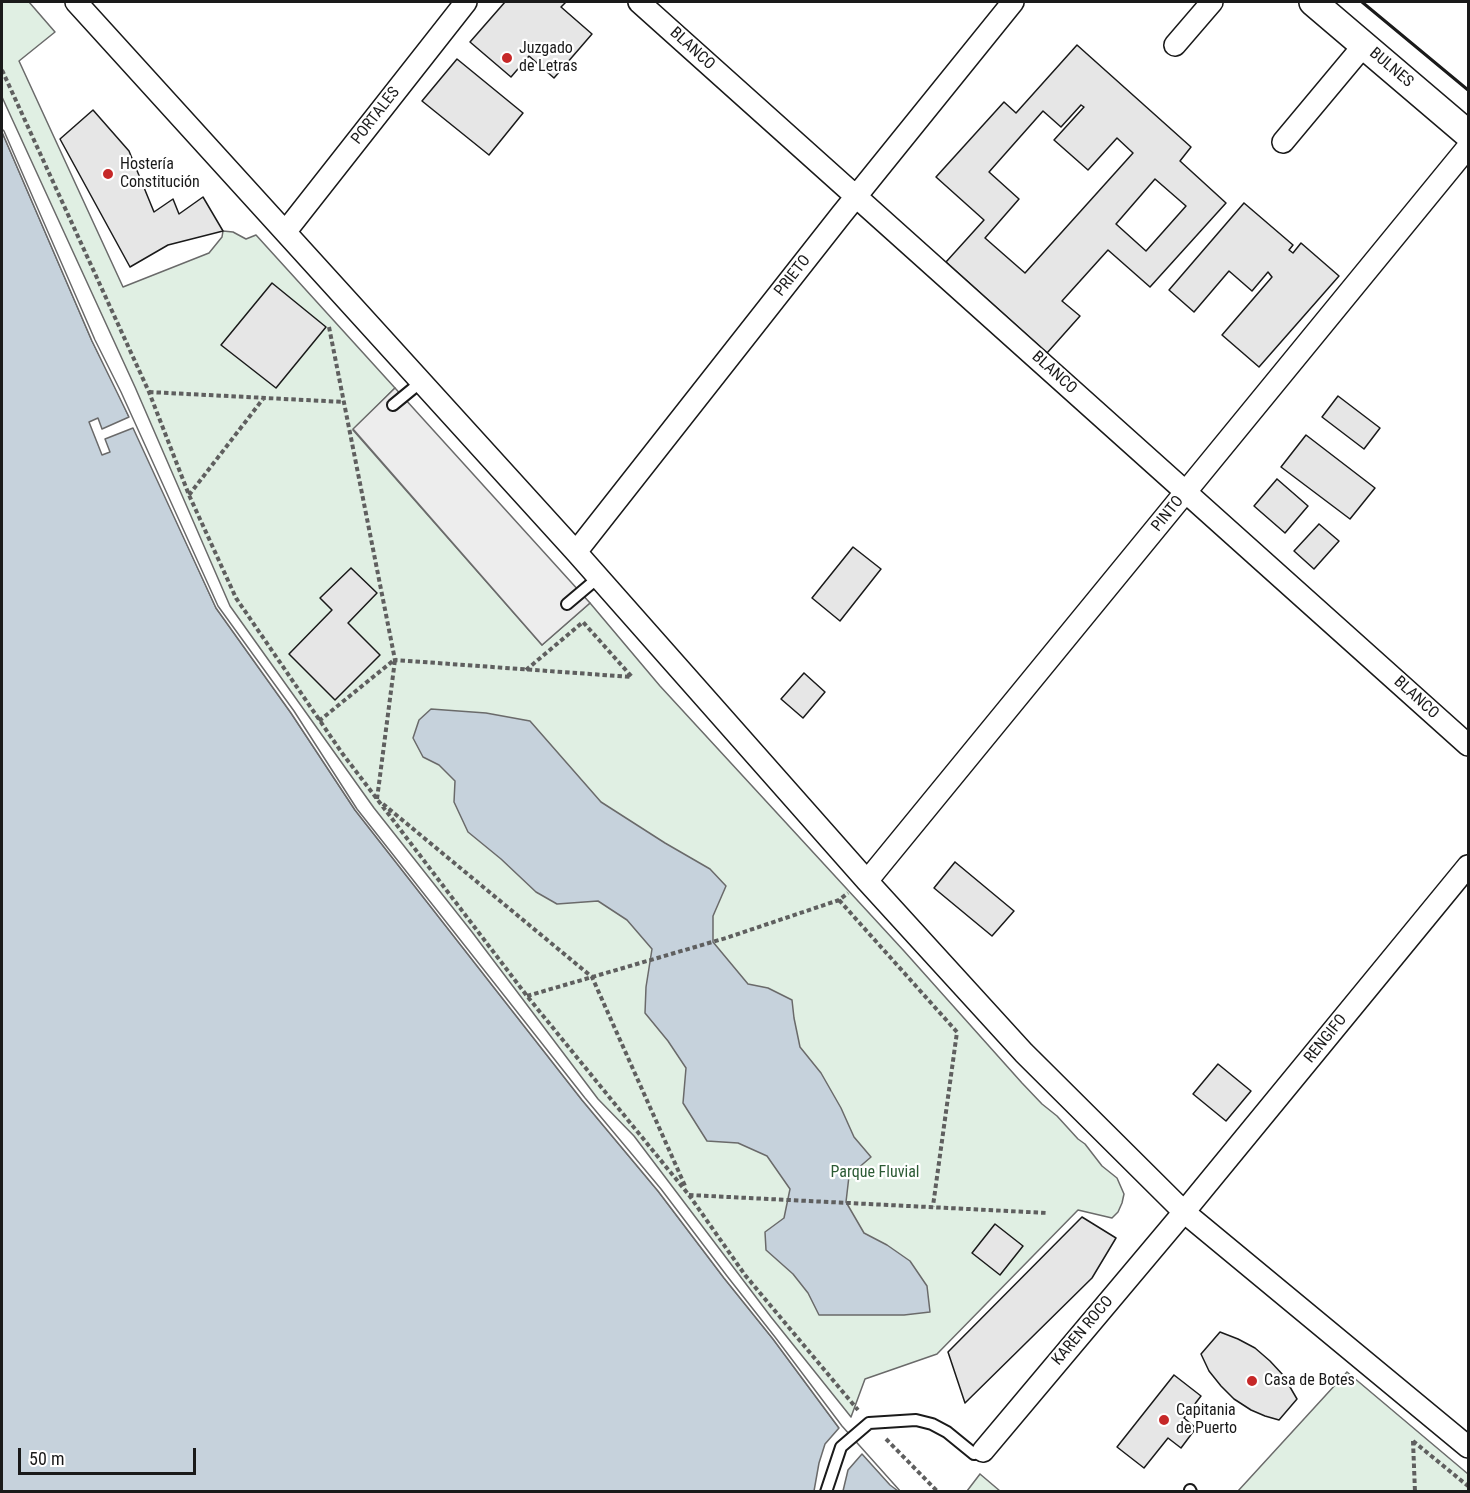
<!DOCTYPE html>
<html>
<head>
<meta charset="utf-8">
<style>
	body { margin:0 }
	#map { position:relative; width:1470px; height:1493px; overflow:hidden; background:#fff; font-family:"Roboto Condensed",sans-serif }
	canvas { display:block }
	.frame { position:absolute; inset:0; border:3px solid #1a1a1a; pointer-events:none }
	.scale { position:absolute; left:18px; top:1448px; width:178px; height:27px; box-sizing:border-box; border:3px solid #1a1a1a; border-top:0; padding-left:8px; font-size:18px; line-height:21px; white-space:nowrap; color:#1a1a1a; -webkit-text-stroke:4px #fff; paint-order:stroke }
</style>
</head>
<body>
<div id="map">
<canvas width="1470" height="1493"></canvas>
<div class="frame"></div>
<div class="scale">50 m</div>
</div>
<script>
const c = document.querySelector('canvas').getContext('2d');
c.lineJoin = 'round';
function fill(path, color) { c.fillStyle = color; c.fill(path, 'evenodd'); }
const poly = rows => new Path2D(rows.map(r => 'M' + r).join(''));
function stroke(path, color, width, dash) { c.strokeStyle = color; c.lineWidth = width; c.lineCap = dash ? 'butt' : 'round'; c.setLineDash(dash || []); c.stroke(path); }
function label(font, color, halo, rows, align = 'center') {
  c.font = font + ' "Roboto Condensed",sans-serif'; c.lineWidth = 4.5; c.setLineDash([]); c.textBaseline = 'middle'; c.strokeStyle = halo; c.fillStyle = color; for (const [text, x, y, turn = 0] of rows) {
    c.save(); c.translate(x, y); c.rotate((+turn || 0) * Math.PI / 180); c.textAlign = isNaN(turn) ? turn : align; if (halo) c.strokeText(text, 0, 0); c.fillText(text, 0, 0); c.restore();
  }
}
const green = poly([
	[2,2,29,2,55,32,19,61,123,287,209,253,222,237,223,231,233,232,246,239,256,235,395,388,353,430,542,645,590,603,660,686,904,951,1022,1083,1042,1104,1057,1116,1078,1139,1085,1144,1102,1166,1117,1178,1124,1194,1122,1203,1118,1212,1112,1218,1078,1210,937,1354,865,1379,851,1417,771,1317,634,1136,598,1099,472,932,374,808,230,606,135,387,2,97,2,2],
	[1347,1372,1468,1474,1468,1491,1238,1491,1347,1372],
	[980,1474,1000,1491,967,1491,980,1474]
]);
fill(green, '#e0efe3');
stroke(green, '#6a6a6a', 1.5);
const parking = poly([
	[395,388,590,603,542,645,353,429,395,388]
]);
fill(parking, '#ededed');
stroke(parking, '#6a6a6a', 1.5);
const water = poly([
	[2,132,92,341,118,393,216,608,291,713,355,810,582,1100,658,1191,724,1278,773,1339,839,1428,898,1491,2,1491,2,132],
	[431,709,486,713,530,721,601,802,665,843,710,869,726,886,713,916,713,942,748,984,768,988,792,1000,794,1018,800,1047,821,1073,841,1108,854,1137,871,1157,849,1176,846,1202,864,1233,887,1245,910,1261,927,1286,930,1312,904,1315,819,1315,808,1293,793,1274,766,1250,765,1232,784,1218,790,1189,767,1156,738,1143,707,1141,683,1103,686,1068,668,1041,645,1013,646,987,652,949,627,920,598,901,557,904,536,892,501,859,468,832,454,802,455,781,439,765,423,757,413,738,419,720,431,709]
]);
fill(water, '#c6d2dc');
stroke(water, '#6a6a6a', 1.5);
const pier = poly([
	[2,129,4,131,95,340,121,392,218,606,294,711,357,809,585,1098,661,1189,727,1276,775,1337,842,1426,901,1492,898,1491,890,1485,862,1454,848,1470,843,1491,814,1491,819,1463,825,1444,839,1428,773,1339,724,1278,658,1191,582,1100,355,810,291,713,216,608,133,428,105,439,110,452,102,455,89,422,98,418,102,429,129,417,92,341,2,132,2,129]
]);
fill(pier, '#fff');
stroke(pier, '#6a6a6a', 1.5);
const building = poly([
	[505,2,566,2,561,7,592,34,554,78,529,56,511,77,470,42,505,2],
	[1077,45,1191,147,1180,161,1226,203,1150,287,1108,250,1062,301,1080,316,1047,353,946,262,984,220,936,177,1004,102,1016,113,1077,45],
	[1081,105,1084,107,1054,140,1088,170,1117,138,1133,153,1025,273,985,238,1019,199,989,172,1043,111,1061,127,1081,105],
	[1155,179,1186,206,1146,251,1116,224,1155,179],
	[457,59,523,113,489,155,422,101,457,59],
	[93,110,129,151,154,212,173,199,179,214,203,197,223,231,168,245,130,267,60,139,93,110],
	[1244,203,1293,245,1289,250,1293,253,1301,243,1339,276,1259,367,1222,335,1272,277,1268,272,1252,291,1229,271,1194,312,1169,290,1244,203],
	[272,283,326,327,276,388,221,345,272,283],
	[1338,396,1380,428,1364,449,1322,417,1338,396],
	[1306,435,1375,488,1350,519,1281,467,1306,435],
	[1277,479,1308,506,1285,533,1254,506,1277,479],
	[1319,524,1339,541,1314,569,1294,551,1319,524],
	[853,547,881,569,840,621,812,598,853,547],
	[351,568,377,593,348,623,380,655,335,700,289,654,332,610,320,598,351,568],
	[804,673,825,692,803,718,781,699,804,673],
	[955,862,1014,911,992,936,934,888,955,862],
	[1218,1064,1251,1091,1226,1121,1193,1094,1218,1064],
	[1082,1217,1116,1238,1092,1278,965,1403,948,1352,1082,1217],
	[995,1224,1023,1246,1000,1275,972,1253,995,1224],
	[1220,1332,1238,1339,1255,1348,1270,1361,1283,1375,1297,1399,1279,1420,1265,1416,1251,1410,1234,1399,1221,1386,1209,1371,1201,1354,1220,1332],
	[1174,1375,1201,1396,1184,1418,1196,1428,1181,1448,1168,1438,1144,1468,1117,1447,1174,1375]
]);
fill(building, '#e6e6e6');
stroke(building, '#1a1a1a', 1.5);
const service = poly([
	[393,405,421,382],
	[567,604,599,577],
	[1190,1490,1191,1492],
	[826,1492,841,1447,869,1423,916,1420,932,1424,947,1432,974,1454,983,1451]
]);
const minor = poly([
	[76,2,576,552,867,881,1024,1053,1184,1212,1468,1447],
	[639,2,1468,745],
	[1175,45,1212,2],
	[1283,142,1364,45],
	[286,231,466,2],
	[576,552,841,215,1013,2],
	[867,881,1468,147],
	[983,1451,1184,1212,1468,866]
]);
const tertiary = poly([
	[1313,2,1468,134]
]);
stroke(service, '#1a1a1a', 14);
stroke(minor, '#1a1a1a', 24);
stroke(tertiary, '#1a1a1a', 30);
stroke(poly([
	[2,70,149,392,189,495,236,598,342,753,527,996,689,1195,745,1275,858,1410],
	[329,327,395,660,632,677],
	[149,392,344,402],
	[189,495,263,399],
	[526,670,583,622,632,677],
	[319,721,394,660],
	[377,799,395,660],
	[383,804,592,977,686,1188],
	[839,900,957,1032,933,1206],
	[527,996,726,938,839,900,848,893],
	[689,1195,1048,1213],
	[886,1439,938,1492],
	[1413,1441,1468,1486],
	[1413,1441,1415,1492]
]), '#5f5f5f', 4, [4.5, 3]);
stroke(service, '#fff', 10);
stroke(minor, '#fff', 21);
stroke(tertiary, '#fff', 27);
stroke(poly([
	[1362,2,1468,90]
]), '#1a1a1a', 3);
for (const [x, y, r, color] of [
	[507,58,6,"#c62828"],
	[108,174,6,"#c62828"],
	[1252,1381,6,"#c62828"],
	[1164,1420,6,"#c62828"]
]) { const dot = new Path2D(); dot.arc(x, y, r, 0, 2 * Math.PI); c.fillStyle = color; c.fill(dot); stroke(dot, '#fff', 2); }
label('16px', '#1a1a1a', '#fff', [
	["Juzgado",519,49],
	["de Letras",519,67],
	["Hostería",120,165],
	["Constitución",120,183],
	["Casa de Botes",1264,1381],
	["Capitania",1176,1411],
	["de Puerto",1176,1429]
], 'left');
label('16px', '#1a1a1a', '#fff', [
	["BLANCO",692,49,42],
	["BULNES",1391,68,40],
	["PORTALES",376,116,-52],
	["PRIETO",793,276,-52],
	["BLANCO",1054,373,42],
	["PINTO",1168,514,-51],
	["BLANCO",1416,698,42],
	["RENGIFO",1326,1039,-51],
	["KAREN ROCO",1083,1331,-50]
]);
label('16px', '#2b5a34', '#fff', [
	["Parque Fluvial",875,1173]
]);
</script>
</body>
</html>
